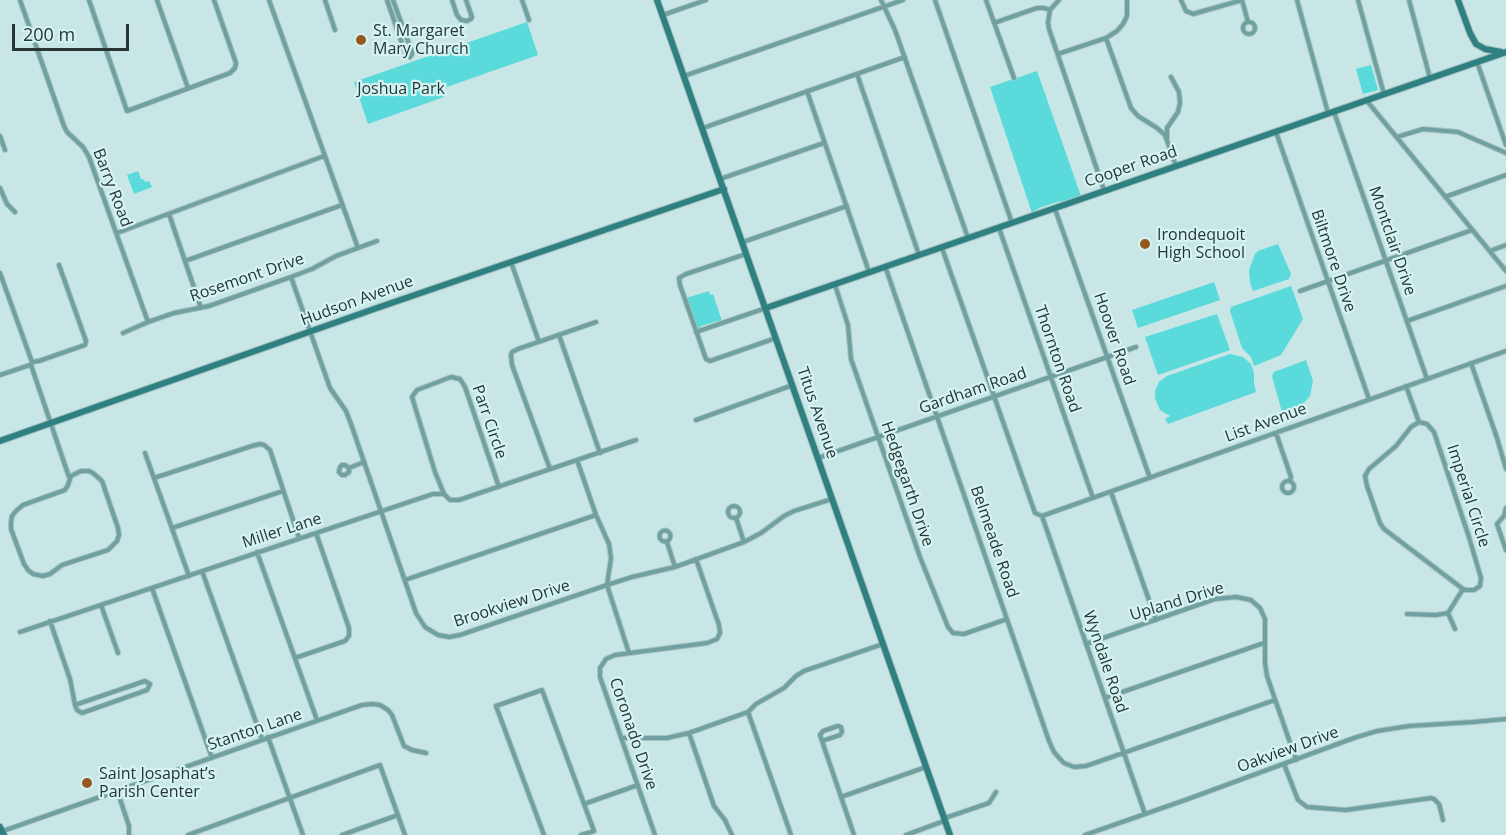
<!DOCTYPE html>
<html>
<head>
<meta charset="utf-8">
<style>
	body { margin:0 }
	#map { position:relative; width:1506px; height:835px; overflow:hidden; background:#c7e6e5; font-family:"Open Sans",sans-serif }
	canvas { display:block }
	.scale { position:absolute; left:12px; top:24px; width:117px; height:27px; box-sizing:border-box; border:3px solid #293535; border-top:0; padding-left:8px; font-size:18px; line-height:21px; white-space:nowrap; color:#293535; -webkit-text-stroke:4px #d4f4f3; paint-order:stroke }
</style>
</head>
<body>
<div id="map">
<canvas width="1506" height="835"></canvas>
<div class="scale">200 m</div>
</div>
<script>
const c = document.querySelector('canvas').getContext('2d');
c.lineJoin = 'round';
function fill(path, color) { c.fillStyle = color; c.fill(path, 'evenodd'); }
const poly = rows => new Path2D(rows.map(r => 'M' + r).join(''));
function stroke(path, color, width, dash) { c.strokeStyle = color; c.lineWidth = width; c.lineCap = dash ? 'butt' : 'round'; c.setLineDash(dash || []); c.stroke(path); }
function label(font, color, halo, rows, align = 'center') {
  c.font = font + ' "Open Sans",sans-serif'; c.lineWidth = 4.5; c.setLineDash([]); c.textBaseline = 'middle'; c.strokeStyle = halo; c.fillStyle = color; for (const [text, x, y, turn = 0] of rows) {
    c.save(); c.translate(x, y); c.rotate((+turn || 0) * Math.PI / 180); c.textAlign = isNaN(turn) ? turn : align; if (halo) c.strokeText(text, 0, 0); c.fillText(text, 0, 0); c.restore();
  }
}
fill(poly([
	[527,22,538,55,441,89,444,97,368,124,354,82],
	[1371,65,1378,90,1363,94,1356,69],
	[1037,71,1081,196,1065,201,1057,202,1039,208,1032,213,990,87],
	[138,171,141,179,143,179,145,182,149,181,152,187,134,194,127,175],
	[1278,244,1291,274,1289,279,1253,291,1250,283,1249,270,1255,254,1258,251],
	[1214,282,1220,300,1138,328,1132,310],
	[1291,286,1303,319,1281,355,1254,366,1251,357,1242,348,1230,311,1231,307],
	[709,291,710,295,713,294,722,321,718,321,701,326,699,329,697,328,686,298],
	[1217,314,1230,350,1158,375,1145,337],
	[1230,354,1243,357,1251,364,1254,373,1254,383,1256,392,1168,424,1165,419,1170,416,1160,410,1155,398,1155,391,1159,382,1167,376],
	[1306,360,1313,381,1310,396,1302,405,1282,412,1272,376,1274,372]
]), '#5adada');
const street = poly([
	[20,0,64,126,67,132,83,147,89,157,148,322],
	[89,0,127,111,230,73,235,68,236,63,214,0],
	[157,0,188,88],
	[269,0,358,248],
	[325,0,335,30],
	[387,0,406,55,410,57,412,54,412,52,393,0],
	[452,0,457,15,461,20,467,21,471,19,472,17,466,0],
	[522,0,529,20],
	[881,0,895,30,968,238],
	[935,0,1012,223],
	[986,0,1014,78],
	[1059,0,1050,10,1048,22,1049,29,1104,190],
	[1181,0,1186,11,1193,14,1242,0,1248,22],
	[1297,0,1328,113],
	[1358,0,1384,94],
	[1409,0,1430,78],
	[663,15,706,0],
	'1243 28a6 6 0 1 1 12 0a6 6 0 1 1-12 0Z',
	[994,23,1037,8,1044,8,1050,10],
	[1106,38,1131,108,1138,116,1157,128,1165,135,1176,166],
	[1058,54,1106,38,1117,31,1123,24,1127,16,1127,0],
	[1477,62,1506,145],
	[857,74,919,255],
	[684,76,903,0],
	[807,91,869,272],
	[1367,101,1506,271],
	[1334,112,1427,379],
	[703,128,905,57],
	[1276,132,1369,399],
	[0,136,5,150],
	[1397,137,1423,129,1458,132,1506,153],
	[1167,139,1167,128,1178,112,1180,103,1179,92,1171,77],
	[720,179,824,143],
	[0,188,7,204,15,212],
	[1445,197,1506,175],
	[1055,209,1150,478],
	[169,214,201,308],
	[999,228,1093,498],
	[117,233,324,156],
	[743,242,847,206],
	[942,248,1035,513,1042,516,1506,351],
	[1490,251,1506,245],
	[746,254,686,274,679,278,680,285,706,359,710,361,776,338],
	[185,261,342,205],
	[511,262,539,342],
	[885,266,1049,741,1054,752,1061,760,1064,763,1074,767,1086,766,1275,700],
	[0,273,32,362,31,365,69,477],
	[291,277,330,388,346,411,351,424,416,613,425,627,438,635,449,637,460,635,607,585,632,577,675,567,744,542,761,533,784,516,794,511,832,499],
	[835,285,848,325,851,359,920,557,948,627,953,633,964,634,1007,619],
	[1300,291,1472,230],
	[1407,321,1506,286],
	[696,332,766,308],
	[123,333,148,322,174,313,209,306,291,277,312,269,336,256,377,241],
	[559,335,600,453],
	[32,362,39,361,85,345,86,341,59,265],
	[1471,363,1497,438,1506,469],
	[0,375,30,365],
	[1406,386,1419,422],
	[696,420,793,385],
	[1419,422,1427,424,1434,432,1468,534,1481,578,1480,586,1474,590,1466,590,1463,589,1384,529,1380,523,1367,486,1365,476,1369,469,1396,446,1411,427,1419,422],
	[1276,433,1291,477,1290,481],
	[145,453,189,576],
	[818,458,1136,347],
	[577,460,596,515,609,544,611,558,607,585,629,653],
	[349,468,349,472,345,475,342,475,339,472,340,467,342,465,345,465,349,468,364,462],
	[550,469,512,365,511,355,512,352,518,349,596,322],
	[81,471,89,471,93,473,102,481,118,528,119,535,117,541,108,550,62,565,50,574,43,576,33,574,28,570,24,564,11,529,11,522,12,516,16,511,23,505,65,490,68,485,71,476,81,471],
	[154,478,252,446,260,444,264,445,270,450,299,538],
	'1282 487a6 6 0 1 1 12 0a6 6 0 1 1-12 0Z',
	[1111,492,1156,620],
	[444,494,435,472,412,397,417,390,451,377,460,379,465,387,499,487],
	'728 512a6 6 0 1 1 12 0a6 6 0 1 1-12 0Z',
	[1506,508,1504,516,1497,524,1506,550],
	[1042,516,1145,814],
	[736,518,744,542],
	[172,528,283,491],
	'659.5 536a5.5 5.5 0 1 1 11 0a5.5 5.5 0 1 1-11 0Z',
	[667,542,675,567],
	[257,552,317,720],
	[202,571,262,739],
	[405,580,596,515],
	[152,588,212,758],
	[101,605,118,653],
	[1407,614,1436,615,1448,613],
	[50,621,70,679,75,705,145,681,150,684,147,690,82,713,77,710,75,705],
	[1455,629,1448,613,1463,589],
	[20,632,433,494,444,494,450,500,459,500,636,440],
	[1086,644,1215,599,1236,597,1251,600,1260,608,1265,619,1265,663,1267,676,1296,760],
	[295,658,345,641,349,636,349,628,316,533],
	[1105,698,1264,643],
	[748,712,791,835],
	[689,733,714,806,725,820,732,835],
	[268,737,303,835],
	[622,738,667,738,689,733,748,712,756,704,784,688,796,676,804,671,883,644],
	[822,741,840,735,842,732,841,727,838,726,823,731,820,735,854,835],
	[1284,764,1298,800,1307,807,1346,810,1431,798,1434,799,1439,804,1443,820],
	[117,790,129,826,129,835],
	[841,797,926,767],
	[584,804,638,785],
	[945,818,989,803,996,792],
	[3,831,362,705,373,704,380,705,388,710,392,715,404,746,412,750,426,753],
	[188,835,380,765,405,835],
	[342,835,398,815],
	[544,835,496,706,542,690,594,831,581,835],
	[655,835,600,677,600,668,606,659,615,655,707,643,717,639,720,633,719,625,696,559],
	[906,835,944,821],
	[1085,835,1188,799,1354,738,1377,731,1409,726,1473,722,1506,719]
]);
const secondary = poly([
	[657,0,950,835],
	[1458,0,1470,33,1476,44,1485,49,1501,52],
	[766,308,1506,52],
	[0,441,374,309,724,189],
	[0,827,4,835]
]);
stroke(street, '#a7c3c2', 6);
stroke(secondary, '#a7c3c2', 8);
stroke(street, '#70a0a0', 4);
stroke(secondary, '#2f8181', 6);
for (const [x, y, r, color] of [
	[361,40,6,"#96581d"],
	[1145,244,6,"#96581d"],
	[87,783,6,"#96581d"]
]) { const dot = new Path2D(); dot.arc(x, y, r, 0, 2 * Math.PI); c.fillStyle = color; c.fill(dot); stroke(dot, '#d4f4f3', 2); }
label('16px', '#293535', '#d4f4f3', [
	["St. Margaret",373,31],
	["Mary Church",373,49],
	["Irondequoit",1157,235],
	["High School",1157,253],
	["Saint Josaphat’s",99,774],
	["Parish Center",99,792]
], 'left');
label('16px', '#1f3636', '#d4f4f3', [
	["Joshua Park",401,89]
]);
label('16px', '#293535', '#d4f4f3', [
	["Cooper Road",1131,167,-19],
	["Barry Road",112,188,69],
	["Montclair Drive",1392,241,71],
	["Biltmore Drive",1333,261,71],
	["Rosemont Drive",247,278,-19],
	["Hudson Avenue",357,301,-20],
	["Hoover Road",1114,339,71],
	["Thornton Road",1057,359,71],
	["Gardham Road",973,391,-19],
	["Titus Avenue",817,413,71],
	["Parr Circle",489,422,71],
	["List Avenue",1266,423,-20],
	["Hedgegarth Drive",907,484,71],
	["Imperial Circle",1468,496,72],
	["Miller Lane",282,531,-18],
	["Belmeade Road",994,542,71],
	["Upland Drive",1177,602,-17],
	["Brookview Drive",512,604,-18],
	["Wyndale Road",1105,662,71],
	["Stanton Lane",255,730,-19],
	["Coronado Drive",633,734,71],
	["Oakview Drive",1288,750,-20]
]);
</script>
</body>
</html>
